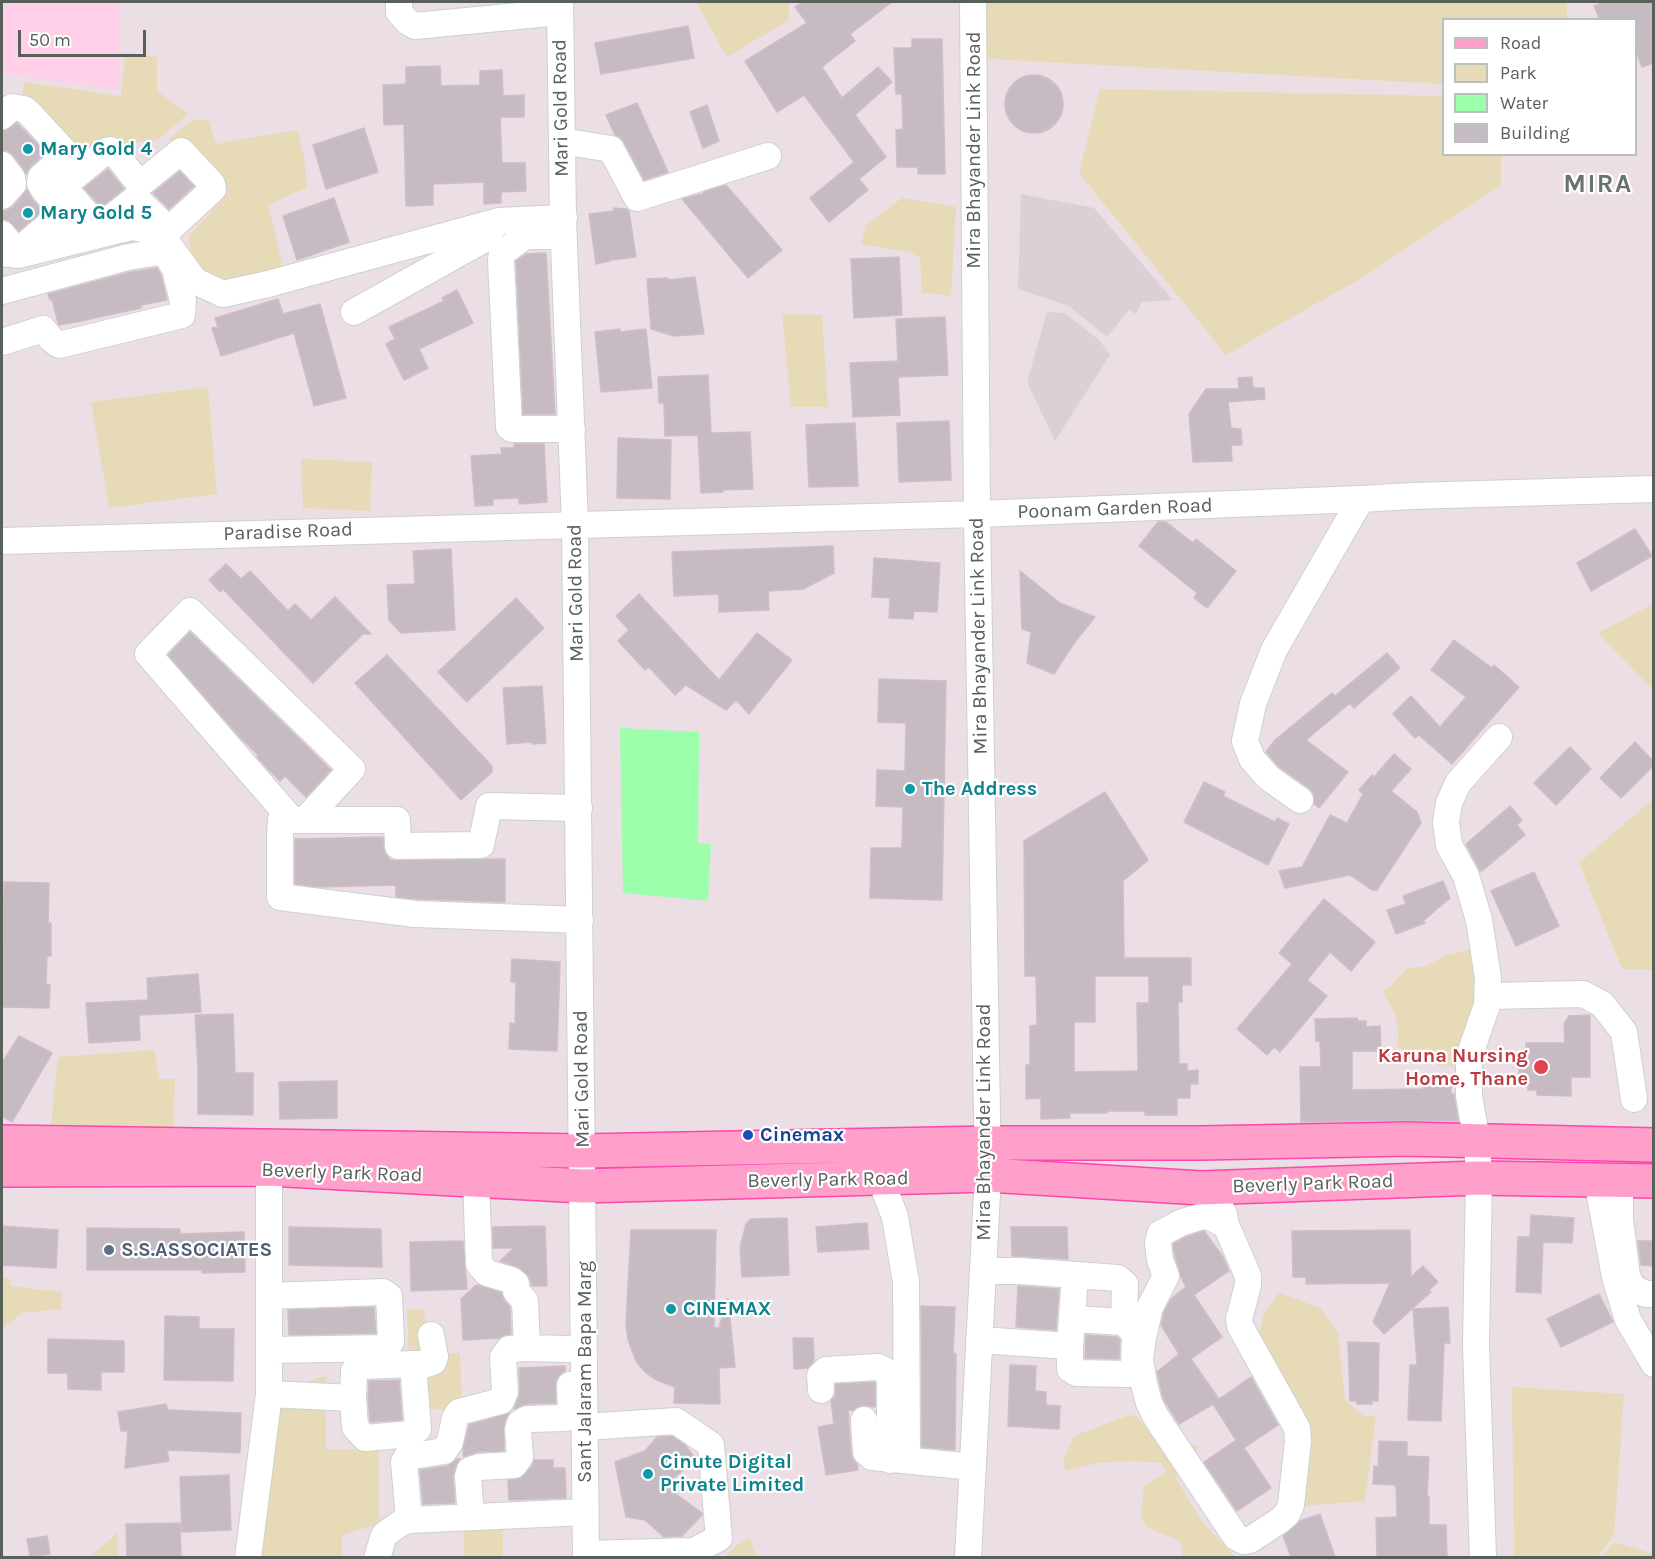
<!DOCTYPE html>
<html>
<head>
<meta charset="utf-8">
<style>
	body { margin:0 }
	#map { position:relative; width:1655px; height:1559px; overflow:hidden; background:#ecdee5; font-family:Karla,sans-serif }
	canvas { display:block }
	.frame { position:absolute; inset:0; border:3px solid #57615a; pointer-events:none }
	.legend { position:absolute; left:1442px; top:18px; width:195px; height:138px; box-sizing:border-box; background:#fff; border:2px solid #bcc0bd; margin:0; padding:8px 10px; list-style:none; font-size:18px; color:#57615a }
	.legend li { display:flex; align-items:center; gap:12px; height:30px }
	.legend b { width:30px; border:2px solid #bcc0bd }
	.scale { position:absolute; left:18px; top:30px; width:128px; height:27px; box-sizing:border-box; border:3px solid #57615a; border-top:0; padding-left:8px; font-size:18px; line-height:21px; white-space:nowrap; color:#57615a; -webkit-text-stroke:4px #fff; paint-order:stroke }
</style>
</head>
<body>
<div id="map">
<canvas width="1655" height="1559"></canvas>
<div class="frame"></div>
<ul class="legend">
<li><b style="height:8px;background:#ffa0ca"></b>Road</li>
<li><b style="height:16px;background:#e7dab7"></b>Park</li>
<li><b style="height:16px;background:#9bffab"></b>Water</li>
<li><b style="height:16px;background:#c6bbc2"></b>Building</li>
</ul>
<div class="scale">50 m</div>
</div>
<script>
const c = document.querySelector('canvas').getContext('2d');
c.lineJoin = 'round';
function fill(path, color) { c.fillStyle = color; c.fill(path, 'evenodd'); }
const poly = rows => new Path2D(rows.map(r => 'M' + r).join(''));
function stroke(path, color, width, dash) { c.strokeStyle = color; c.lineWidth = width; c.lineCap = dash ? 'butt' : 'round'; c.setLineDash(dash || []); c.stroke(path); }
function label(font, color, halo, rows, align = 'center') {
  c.font = font + ' Karla,sans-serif'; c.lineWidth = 4.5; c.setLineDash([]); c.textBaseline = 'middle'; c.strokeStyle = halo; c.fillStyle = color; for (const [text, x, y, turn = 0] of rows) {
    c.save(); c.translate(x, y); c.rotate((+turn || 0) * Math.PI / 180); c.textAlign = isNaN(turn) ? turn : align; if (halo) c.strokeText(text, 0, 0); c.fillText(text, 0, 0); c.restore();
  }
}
fill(poly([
	[5,2,121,2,118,90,2,73,2,23]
]), '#ffd0e8');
fill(poly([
	[1021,194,1094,208,1173,300,1142,302,1136,314,1129,310,1107,337,1069,306,1018,289],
	[1047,312,1065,313,1100,341,1110,355,1055,441,1027,382]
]), '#dad1d6');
fill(poly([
	[696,2,789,2,789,20,727,57],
	[973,2,1567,2,1567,19,1444,20,1443,84,973,58],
	[125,53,157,57,157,91,188,114,157,140,59,153,21,102,24,82,121,96],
	[1100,89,1443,96,1444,154,1501,155,1501,185,1365,276,1226,355,1079,173],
	[208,119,216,144,297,130,304,157,307,187,268,205,284,271,230,286,194,271,188,237,218,204,219,190,171,143,170,138,192,121],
	[902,198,956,207,951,296,922,293,920,258,909,252,861,244,866,225],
	[782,314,822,315,828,407,791,407],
	[208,387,217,494,109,508,91,402],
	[301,459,372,462,370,511,303,508],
	[1653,604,1653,690,1598,633],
	[1653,799,1653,970,1622,969,1579,863],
	[1479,947,1483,998,1460,1067,1439,1066,1429,1059,1425,1051,1422,1049,1407,1051,1396,1046,1399,1035,1395,1012,1385,997,1384,990,1391,985,1407,968,1424,967,1445,956],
	[154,1050,159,1079,175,1079,173,1135,50,1134,58,1057],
	[2,1277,9,1278,11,1286,62,1292,61,1309,21,1313,2,1330],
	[1279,1293,1320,1308,1338,1333,1345,1400,1364,1416,1376,1416,1365,1501,1300,1506,1298,1471,1259,1338,1263,1316],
	[424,1309,427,1354,460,1353,462,1408,411,1410,407,1310],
	[326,1375,326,1449,379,1450,379,1524,342,1535,342,1557,259,1558,260,1414,305,1383],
	[1512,1387,1624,1394,1614,1535,1598,1557,1514,1557],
	[1135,1415,1154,1437,1198,1446,1191,1458,1175,1477,1201,1520,1235,1557,1182,1557,1183,1551,1180,1541,1146,1527,1141,1518,1144,1486,1162,1475,1167,1470,1161,1463,1133,1461,1098,1463,1066,1471,1063,1461,1074,1436,1126,1416],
	[464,1525,503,1526,503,1557,464,1558],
	[117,1533,119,1557,90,1557],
	[750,1537,756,1557,726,1557,733,1548],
	[1614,1542,1653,1554,1653,1557,1601,1557]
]), '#e7dab7');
fill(poly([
	[620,728,699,732,698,843,711,844,708,901,623,893]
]), '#9bffab');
const building = poly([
	[803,2,892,2,850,34,855,41,822,67,842,98,878,67,892,82,855,115,886,157,859,179,868,190,829,222,810,198,854,162,804,95,777,112,745,61,807,23,795,7,803,2],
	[1604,2,1653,2,1653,63,1642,67,1635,48,1635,20,1600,20,1594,6,1604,2],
	[688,26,694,58,601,74,595,43,688,26],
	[912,39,942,39,945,174,918,174,918,167,897,167,896,130,903,129,902,94,896,94,894,48,912,48,912,39],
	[440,66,441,86,480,85,480,71,502,70,503,96,524,95,524,117,500,117,502,163,525,163,526,191,501,192,501,203,484,204,484,182,433,184,433,205,406,206,404,124,384,125,383,85,406,84,406,67,440,66],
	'1005 104a29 29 0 1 1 58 0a29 29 0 1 1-58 0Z',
	[637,103,668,172,644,180,624,142,620,137,615,135,606,115,637,103],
	[707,105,719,141,703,148,690,112,707,105],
	[17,123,46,153,31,166,26,174,14,156,8,151,2,150,2,131,6,130,17,123],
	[364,128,378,172,326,189,313,145,364,128],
	[108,169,124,189,101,207,84,188,108,169],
	[180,171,194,186,169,209,153,193,180,171],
	[726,185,782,250,748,278,682,199,700,194,701,195,704,192,726,185],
	[27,190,33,200,42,211,19,231,8,220,2,219,2,211,7,210,13,207,27,190],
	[334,198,349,242,297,260,283,216,334,198],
	[613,208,627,209,629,211,636,257,610,260,610,261,596,264,589,214,614,211,613,208],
	[546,253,555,414,523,414,516,261,526,254,546,253],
	[899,257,902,315,854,318,851,259,899,257],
	[157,268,161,275,167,300,141,305,141,308,81,321,59,325,58,323,52,299,50,300,48,294,131,272,157,268],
	[695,277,704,334,674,336,651,329,647,279,668,278,668,280,695,277],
	[457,290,473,323,419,349,428,368,404,380,386,344,395,339,389,327,444,301,442,298,457,290],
	[278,299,283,314,320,304,346,398,314,406,294,333,221,356,212,328,218,327,215,318,278,299],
	[945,317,948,375,898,377,900,415,853,417,850,363,898,361,896,319,945,317],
	[620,329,620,332,646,329,652,388,601,392,595,332,620,329],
	[708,375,711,433,750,432,753,489,723,490,723,492,701,493,698,435,665,436,664,403,659,403,658,377,708,375],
	[1252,377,1253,388,1264,388,1265,399,1228,402,1231,428,1241,429,1242,445,1231,445,1232,461,1193,462,1189,414,1206,389,1239,389,1238,378,1252,377],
	[949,421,951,480,899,482,897,423,949,421],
	[855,423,858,486,809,487,806,425,855,423],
	[618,438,671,440,670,499,617,498,618,438],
	[514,444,544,444,547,502,519,504,519,498,493,499,493,505,475,506,471,456,502,454,501,448,514,448,514,444],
	[1158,522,1166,522,1193,543,1196,539,1236,571,1207,608,1194,598,1197,593,1139,546,1158,522],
	[1635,529,1652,556,1591,591,1577,563,1635,529],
	[833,546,834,573,803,589,768,591,769,610,719,612,719,594,674,596,672,552,833,546],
	[451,549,455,630,401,633,389,620,387,585,415,584,413,551,451,549],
	[874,558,940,563,937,612,914,611,913,619,889,618,890,598,872,597,874,558],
	[226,564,241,579,250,571,288,611,295,604,311,620,335,597,371,634,363,634,313,683,223,589,220,592,209,580,226,564],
	[1020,571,1060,603,1095,617,1072,646,1054,674,1027,663,1031,632,1022,629,1020,571],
	[639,594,719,680,757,633,792,660,749,714,736,700,726,710,686,685,675,695,649,667,645,670,618,641,629,630,616,616,639,594],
	[516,598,544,628,467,702,438,672,516,598],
	[190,632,331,770,306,797,285,776,280,781,269,770,257,757,258,755,239,736,168,655,190,632],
	[1454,640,1492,668,1494,665,1519,687,1452,764,1419,735,1415,738,1393,714,1411,696,1440,727,1466,697,1431,670,1454,640],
	[1387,653,1400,668,1354,708,1350,703,1306,740,1348,772,1319,808,1314,804,1314,794,1309,788,1279,767,1266,752,1275,740,1332,693,1335,696,1387,653],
	[387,655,492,766,492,772,461,800,355,683,387,655],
	[879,679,946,681,942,900,870,898,871,848,902,848,903,807,876,806,877,770,905,771,906,723,878,722,879,679],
	[542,686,546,743,532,744,532,742,507,744,503,688,542,686],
	[1635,742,1653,761,1653,766,1621,798,1600,778,1635,742],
	[1570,747,1591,769,1556,805,1534,783,1570,747],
	[1394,754,1411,769,1391,791,1417,812,1421,823,1377,890,1372,890,1350,875,1285,888,1279,871,1302,867,1330,815,1347,823,1363,794,1359,790,1372,775,1374,777,1394,754],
	[1204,782,1225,792,1223,796,1275,822,1277,818,1289,824,1268,865,1184,822,1204,782],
	[1105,792,1148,860,1123,881,1124,958,1191,958,1191,985,1182,985,1182,1002,1178,1002,1179,1064,1187,1064,1187,1071,1198,1070,1198,1084,1190,1084,1190,1098,1177,1098,1177,1115,1145,1115,1145,1111,1107,1111,1107,1113,1070,1113,1070,1118,1041,1119,1041,1098,1026,1099,1026,1065,1030,1065,1030,1026,1037,1025,1036,976,1025,976,1024,841,1105,792],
	[1095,976,1149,976,1149,1003,1137,1003,1138,1071,1074,1072,1074,1022,1095,1022,1095,976],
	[1510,806,1522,820,1517,825,1525,835,1482,871,1481,870,1480,871,1466,844,1510,806],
	[383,837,385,853,390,860,505,859,505,902,416,899,396,897,396,885,318,887,295,884,295,839,383,837],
	[1534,872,1559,926,1516,946,1491,891,1534,872],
	[1443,881,1450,898,1423,921,1425,923,1396,934,1387,910,1406,904,1403,896,1443,881],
	[4,882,49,883,48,923,51,923,51,956,47,956,46,985,50,985,49,1008,2,1007,4,882],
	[1324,899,1375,942,1351,971,1330,952,1307,980,1327,996,1280,1052,1274,1047,1267,1055,1237,1029,1292,964,1279,953,1324,899],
	[512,959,560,962,557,1051,509,1049,510,1023,515,1024,516,982,511,982,512,959],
	[198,974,201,1012,139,1015,140,1040,89,1043,86,1003,148,1000,147,978,198,974],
	[233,1014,235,1073,253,1073,253,1115,198,1114,198,1067,195,1015,233,1014],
	[1590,1015,1590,1077,1571,1077,1571,1096,1537,1095,1537,1090,1528,1090,1528,1085,1519,1085,1519,1065,1526,1065,1526,1043,1565,1043,1564,1024,1569,1016,1590,1015],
	[1357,1018,1358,1021,1366,1021,1366,1027,1380,1026,1381,1051,1352,1051,1352,1090,1423,1089,1423,1075,1446,1074,1446,1086,1451,1086,1451,1094,1454,1094,1458,1121,1407,1120,1301,1122,1300,1067,1321,1067,1320,1041,1316,1041,1315,1019,1357,1018],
	[19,1036,52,1053,12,1122,2,1116,2,1063,19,1036],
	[337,1081,337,1118,280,1119,279,1082,337,1081],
	[1531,1215,1574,1218,1572,1243,1543,1242,1541,1293,1516,1292,1518,1237,1530,1237,1531,1215],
	[787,1218,789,1275,742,1277,740,1248,746,1224,751,1219,787,1218],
	[867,1223,869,1249,818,1252,816,1227,867,1223],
	[2,1226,58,1230,56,1268,2,1265,2,1226],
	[545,1226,547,1286,532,1286,529,1277,520,1268,500,1261,514,1248,493,1248,493,1227,545,1226],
	[289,1227,381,1229,382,1267,289,1265,289,1227],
	[1011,1227,1067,1227,1068,1259,1012,1256,1011,1227],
	[87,1228,180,1229,180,1234,244,1232,245,1272,202,1273,202,1270,87,1270,87,1228],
	[631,1230,716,1230,714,1328,719,1328,727,1299,728,1299,735,1367,719,1368,720,1404,674,1403,675,1387,656,1380,645,1372,636,1361,628,1340,626,1323,631,1230],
	[1410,1230,1411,1277,1423,1266,1438,1282,1429,1290,1431,1292,1384,1334,1373,1322,1390,1283,1306,1284,1306,1277,1293,1277,1292,1231,1410,1230],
	[1204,1231,1223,1257,1229,1271,1194,1295,1222,1337,1191,1359,1219,1399,1251,1377,1278,1425,1244,1448,1271,1488,1237,1511,1204,1462,1236,1440,1213,1404,1179,1424,1163,1398,1157,1372,1179,1354,1161,1325,1164,1312,1171,1299,1186,1287,1181,1277,1175,1256,1173,1244,1186,1237,1204,1231],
	[463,1241,467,1289,411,1291,410,1242,463,1241],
	[1638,1241,1653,1241,1653,1266,1641,1265,1638,1241],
	[479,1285,502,1293,504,1300,510,1307,511,1334,502,1336,499,1338,463,1340,461,1299,475,1286,479,1285],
	[1018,1286,1059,1289,1056,1330,1016,1327,1018,1286],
	[1599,1294,1613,1322,1561,1347,1547,1319,1599,1294],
	[921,1306,955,1307,953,1353,956,1354,955,1450,922,1447,921,1306],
	[374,1307,376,1333,289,1335,288,1310,374,1307],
	[1448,1307,1450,1343,1444,1343,1441,1421,1408,1420,1410,1365,1417,1365,1413,1309,1448,1307],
	[165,1316,199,1317,199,1329,234,1329,233,1381,164,1380,165,1316],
	[1086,1335,1117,1337,1120,1340,1119,1359,1085,1358,1086,1335],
	[793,1338,813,1338,814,1361,808,1368,794,1369,793,1338],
	[48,1339,124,1341,124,1372,101,1372,101,1390,68,1389,68,1373,48,1373,48,1339],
	[1348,1342,1379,1343,1378,1401,1372,1401,1372,1404,1357,1404,1357,1401,1350,1401,1348,1342],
	[1010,1365,1036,1366,1035,1391,1046,1392,1046,1405,1060,1406,1059,1429,1008,1426,1010,1365],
	[565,1366,565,1371,562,1373,557,1379,555,1386,556,1403,527,1404,514,1409,520,1392,519,1368,565,1366],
	[399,1380,402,1420,371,1422,370,1421,368,1398,369,1381,399,1380],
	[875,1382,875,1407,862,1405,854,1410,848,1410,851,1453,853,1459,857,1464,858,1470,826,1475,818,1427,834,1424,831,1401,835,1396,836,1384,875,1382],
	[166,1404,168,1410,241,1413,240,1453,167,1450,169,1461,125,1468,128,1431,121,1431,118,1412,166,1404],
	[510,1413,506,1419,504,1426,504,1451,478,1452,464,1457,463,1449,469,1425,510,1413],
	[672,1436,685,1445,696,1459,665,1486,702,1513,702,1515,682,1536,664,1537,645,1520,626,1517,615,1462,645,1451,657,1437,672,1436],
	[1379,1441,1407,1442,1407,1456,1429,1457,1427,1497,1429,1497,1429,1525,1446,1525,1447,1557,1377,1557,1376,1518,1397,1517,1396,1485,1373,1484,1374,1466,1378,1467,1379,1441],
	[456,1459,460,1459,456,1465,453,1477,455,1503,423,1504,420,1470,447,1466,456,1459],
	[534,1460,553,1460,553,1468,565,1468,566,1498,509,1500,508,1480,521,1478,532,1466,534,1460],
	[229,1475,231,1530,182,1532,180,1477,229,1475],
	[1320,1514,1335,1557,1291,1557,1283,1536,1300,1521,1320,1514],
	[180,1523,181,1557,127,1557,126,1524,180,1523],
	[47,1536,50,1554,30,1557,27,1539,47,1536]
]);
fill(building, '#c6bbc2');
stroke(building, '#d1bcc8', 1.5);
const minor = poly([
	[399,2,399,12,408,22,415,26,560,12],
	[560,2,563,219,575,524,586,1558],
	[2,116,12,107,24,109,30,114,65,152,65,156,41,177,40,183,44,190,72,222],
	[562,141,611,149,637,198,768,156],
	[2,165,12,178,13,184,2,196],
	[103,223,105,223,135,199,137,199,169,230],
	[2,234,14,248,19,250,63,213],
	[104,234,67,191,65,188,67,183,106,151,110,150,114,152,137,181,140,182,144,181,181,151,212,184,213,189,162,236],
	[564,236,525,236,502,253,501,260,509,427,512,429,572,429],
	[2,253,19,255,132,227,159,232,195,281,223,294,268,284,499,221,564,218],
	[2,291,128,257,159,252,167,256,175,269,183,301,182,315,59,345,52,340,43,329,2,342],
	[354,312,483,240,496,223],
	[2,541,977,514,1361,499,1411,496,1654,489],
	[1300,800,1269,778,1252,759,1245,741,1253,704,1274,650,1361,499],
	[579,808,489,806,481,845,398,846,397,820,281,820,280,835,280,897,415,914,580,920],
	[292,820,148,654,190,611,352,769,305,820],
	[1488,996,1583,994,1602,1004,1624,1032,1634,1099],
	[880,1178,895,1217,906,1282,907,1451,910,1457],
	[1597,1180,1615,1277,1628,1320,1654,1364],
	[1620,1180,1620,1219,1627,1276,1633,1288,1646,1294,1654,1294],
	[1209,1188,1224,1214,1226,1225,1248,1276,1248,1285,1239,1319,1240,1326,1297,1428,1298,1441,1291,1505,1287,1514,1279,1521,1250,1540,1244,1541,1236,1537,1156,1417,1149,1403,1144,1384,1140,1360,1143,1337,1150,1307,1166,1276,1160,1260,1158,1243,1160,1234,1180,1223,1206,1215,1226,1225],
	[1073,1319,1124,1322],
	[979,1340,1070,1346,1070,1369,1076,1373,1128,1374,1134,1369,1135,1334,1124,1322,1125,1284,1118,1278,1020,1271,983,1271],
	[1070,1346,1075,1275],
	[527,1348,568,1349],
	[269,1350,386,1348,391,1342,389,1296,383,1292,269,1296],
	[413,1364,427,1364,433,1362,435,1357,431,1335],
	[821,1390,820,1376,826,1370,878,1367,886,1371,890,1380,890,1460],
	[269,1394,353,1398,355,1427,365,1438,411,1434,418,1429,413,1364,359,1366,354,1371,353,1398],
	[864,1420,866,1452,872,1457,973,1467],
	[585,1427,676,1421,711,1445,719,1538,694,1551,586,1554],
	[471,1517,468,1476,470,1470,479,1467,514,1465,520,1457,518,1430,520,1423,527,1419,566,1418,571,1413,570,1385],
	[409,1520,404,1462,407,1457,444,1451,450,1442,455,1418,459,1412,501,1401,505,1392,503,1357,509,1349,527,1348,525,1301,516,1291,516,1284,511,1280,487,1273,479,1264,476,1180],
	[248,1558,269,1394,269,1169],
	[377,1558,384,1535,401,1523,409,1520,586,1512],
	[968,1558,988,1175,977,514,973,2],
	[1483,1558,1476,1344,1479,1178,1477,1141,1469,1096,1469,1057,1487,1005,1488,978,1479,920,1466,876,1449,845,1446,822,1449,803,1458,783,1499,737]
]);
const major = poly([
	[2,1142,583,1151,987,1143,1202,1143,1407,1139,1654,1145],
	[2,1170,269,1169,583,1186,988,1175,1201,1188,1479,1178,1654,1181]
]);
stroke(minor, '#cad3ce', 28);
stroke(major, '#fe46ac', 36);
stroke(minor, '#fff', 26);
stroke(major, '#ffa0ca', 33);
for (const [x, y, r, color] of [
	[28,149,6,"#0f9aa8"],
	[28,213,6,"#0f9aa8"],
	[910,789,6,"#0f9aa8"],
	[1541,1067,8,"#e0444e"],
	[748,1135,6,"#1a4fb4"],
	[109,1250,6,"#5c6f8a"],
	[671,1309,6,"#0f9aa8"],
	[648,1474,6,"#0f9aa8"]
]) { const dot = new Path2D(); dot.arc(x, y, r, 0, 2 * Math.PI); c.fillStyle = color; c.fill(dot); stroke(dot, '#fff', 2); }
label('20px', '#57615a', '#fff', [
	["Mari Gold Road",561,108,-91],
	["Mira Bhayander Link Road",974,150,-90],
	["Poonam Garden Road",1115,509,-2],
	["Paradise Road",288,532,-2],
	["Mari Gold Road",576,593,-91],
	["Mira Bhayander Link Road",979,636,-91],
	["Mari Gold Road",582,1079,-91],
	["Mira Bhayander Link Road",984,1122,-90],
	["Beverly Park Road",342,1173,2],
	["Beverly Park Road",828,1180,-1],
	["Beverly Park Road",1313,1184,-2],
	["Sant Jalaram Bapa Marg",585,1372,-90]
]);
label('bold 20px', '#0d838f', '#fff', [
	["Mary Gold 4",40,149],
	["Mary Gold 5",40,213],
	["The Address",922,789],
	["CINEMAX",683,1309],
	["Cinute Digital",660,1462],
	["Private Limited",660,1485]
], 'left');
label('bold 20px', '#be3a42', '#fff', [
	["Karuna Nursing",1528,1056],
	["Home, Thane",1528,1079]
], 'right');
label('bold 20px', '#164399', '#fff', [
	["Cinemax",760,1135]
], 'left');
label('bold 20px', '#4e5e75', '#fff', [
	["S.S.ASSOCIATES",121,1250]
], 'left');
c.letterSpacing = '1.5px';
label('bold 26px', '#68736b', '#fff', [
	["MIRA",1598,185]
]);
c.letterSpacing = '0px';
</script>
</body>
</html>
